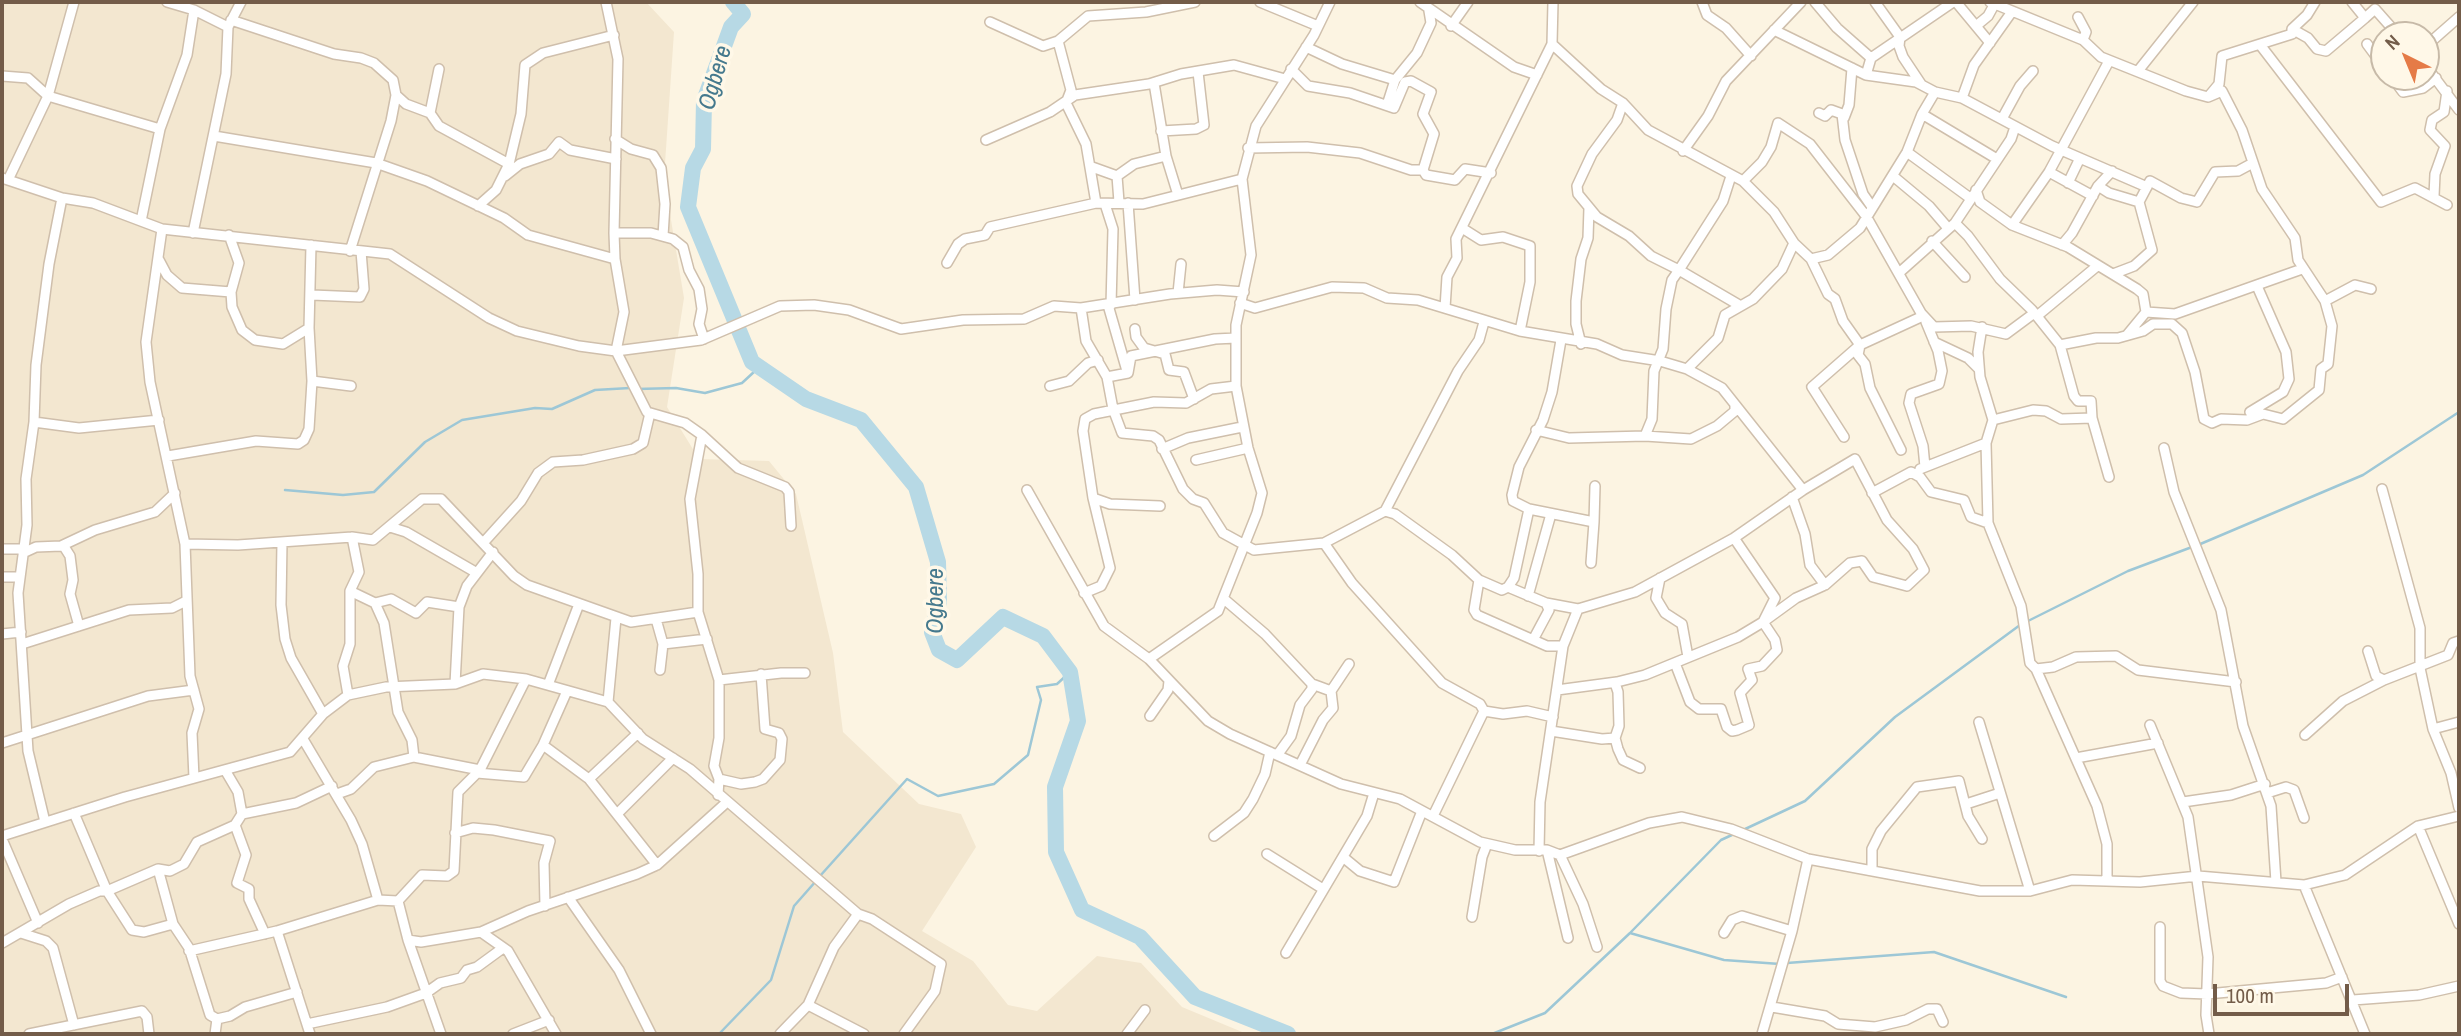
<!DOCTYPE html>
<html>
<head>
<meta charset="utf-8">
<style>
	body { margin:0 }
	#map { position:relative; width:2461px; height:1036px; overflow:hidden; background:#fcf4e2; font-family:"Archivo Narrow",sans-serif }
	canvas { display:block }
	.frame { position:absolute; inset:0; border:4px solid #735c49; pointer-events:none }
	.north { position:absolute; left:2370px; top:21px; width:70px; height:70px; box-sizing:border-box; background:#fff8e8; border:2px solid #c7baa8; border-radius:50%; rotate:317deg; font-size:19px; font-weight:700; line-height:28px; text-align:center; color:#735c49 }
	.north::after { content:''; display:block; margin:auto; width:24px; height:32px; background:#e57b47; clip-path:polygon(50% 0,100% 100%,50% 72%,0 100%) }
	.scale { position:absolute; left:2213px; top:984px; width:136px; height:32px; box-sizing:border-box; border:4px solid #735c49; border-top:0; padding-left:9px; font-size:21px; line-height:24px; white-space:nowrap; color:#735c49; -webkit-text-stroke:5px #fff8e8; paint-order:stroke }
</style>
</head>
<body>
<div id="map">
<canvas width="2461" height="1036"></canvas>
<div class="frame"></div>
<div class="north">N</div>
<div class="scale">100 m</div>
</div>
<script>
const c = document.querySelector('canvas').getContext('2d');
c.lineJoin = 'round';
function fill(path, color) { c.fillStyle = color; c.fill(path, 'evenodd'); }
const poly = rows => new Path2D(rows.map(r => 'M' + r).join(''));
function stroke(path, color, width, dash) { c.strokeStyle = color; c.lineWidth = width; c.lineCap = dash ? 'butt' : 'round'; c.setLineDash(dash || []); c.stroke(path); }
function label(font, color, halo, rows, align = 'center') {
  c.font = font + ' "Archivo Narrow",sans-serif'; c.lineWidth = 7; c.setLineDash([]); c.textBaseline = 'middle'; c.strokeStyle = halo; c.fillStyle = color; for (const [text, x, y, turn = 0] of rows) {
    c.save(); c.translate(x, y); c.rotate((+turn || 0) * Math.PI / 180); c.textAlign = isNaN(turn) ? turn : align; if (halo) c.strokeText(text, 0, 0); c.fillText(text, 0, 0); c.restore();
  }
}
fill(poly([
	[2,2,646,2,674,32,664,178,684,298,667,407,699,459,769,461,796,494,833,653,843,732,919,804,961,814,976,847,922,931,973,961,1008,1005,1037,1011,1097,956,1141,963,1182,1007,1247,1034,2,1034]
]), '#f3e7d0');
stroke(poly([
	[637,389,676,388,705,393,742,383,755,371,752,362],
	[285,490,343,495,374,492,425,442,462,420,535,408,552,409,595,390,630,388],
	[2198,545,2363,475,2459,412],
	[2026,622,2128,571,2192,547],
	[1743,830,1805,801,1895,717,2020,625],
	[820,876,907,779,938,796,994,784,1028,755,1041,700,1037,687,1057,684,1070,672],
	[1630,933,1724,960,1780,964],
	[1787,963,1934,952,2066,997],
	[719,1034,771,980,794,906,816,881],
	[1492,1034,1545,1013,1630,933,1721,840,1734,834]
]), '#9dc7d6', 2.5);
stroke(poly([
	[733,2,743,14,731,27,704,101,703,149,693,168,688,207,752,362,806,399,861,420,916,487,938,562,939,602,932,632,939,650,957,660,1003,617,1043,636,1070,672,1078,721,1055,787,1056,852,1082,910,1140,937,1195,997,1288,1034]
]), '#b7d9e5', 16);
const street = poly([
	[167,2,194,10,228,27],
	[606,2,618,59,614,233,615,259,624,312,616,351,647,412,685,423,702,435,738,468,785,487,789,492,791,526],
	[1260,2,1318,26],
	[1330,2,1314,35,1256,126,1242,179,1251,255,1236,325,1236,386,1248,448,1262,493,1257,513,1218,611,1149,659,1208,721,1230,734,1341,784,1400,799,1480,842,1515,850,1547,850,1560,855,1649,823,1682,817,1731,829,1808,859,1980,891,2030,891,2072,880,2140,882,2198,876,2304,885,2345,875,2418,826,2459,816],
	[1420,2,1514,67,1537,75],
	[1702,2,1707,15,1726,28,1751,56],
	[1815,2,1837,28,1871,58],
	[1875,2,1900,37,1899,46,1903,57,1921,84],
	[1956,2,1990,43],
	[1990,2,2083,40,2101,57,2186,91,2208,97,2222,91,2242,130,2262,189,2295,238,2298,260,2325,301,2332,326,2328,364,2321,369,2319,390,2283,419,2263,414,2247,420,2221,419,2212,423,2204,419,2195,372,2182,333,2172,324,2153,324,2143,331,2118,338,2096,338,2060,345],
	[2352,2,2365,18,2375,9,2398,35],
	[2078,17,2086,32,2083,40],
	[231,20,334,54,361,58,374,63,393,80,396,95,391,121,350,251],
	[990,22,1043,46,1058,41,1088,16,1146,12,1195,2],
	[1451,26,1468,2],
	[1976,26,1988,16,1994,5],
	[2292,29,2307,15,2315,2],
	[1774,30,1866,75,1916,82,1935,92,1962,98,2052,146,2147,187],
	[1058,41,1071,90,1066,103,1086,144,1096,203],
	[1552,44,1601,89,1623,103,1648,130,1743,181,1774,212,1794,243,1811,259,1828,294,1835,299,1843,321,1860,345,1858,355,1865,364,1870,388,1901,450],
	[2367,44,2384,67],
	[2261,46,2381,202,2415,188,2447,205],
	[2426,46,2459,17],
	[1306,47,1342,64,1395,80],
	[2426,66,2459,110],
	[1291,69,1308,86,1350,93,1394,108,1405,82,1411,81,1431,92,1423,114,1434,134,1423,170],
	[2138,71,2193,2],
	[1866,75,1871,58,1953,2],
	[2,76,28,78,48,96,160,129],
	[2392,77,2403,92,2423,88,2436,78],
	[1154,83,1166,156,1178,195],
	[396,95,406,104,430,113,439,126,509,164],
	[2209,96,2219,84,2222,56,2292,34,2292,29,2308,38,2317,49,2326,51,2365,18],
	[1962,98,1974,65,2011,13],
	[1623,103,1617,120,1592,154,1577,186,1578,194,1597,217,1629,236,1651,256,1679,270,1723,201,1731,176],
	[1387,105,1395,80,1417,53,1431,23,1429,11],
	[430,113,439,69],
	[1819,113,1825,116,1831,110,1842,114,1845,140,1863,194,1872,207],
	[1922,114,1997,159],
	[2003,117,2020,86,2033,71],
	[1844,118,1849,105,1852,68],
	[1161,131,1196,129,1204,125,1198,72],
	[214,136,376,163,427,181,504,218,528,235,615,259],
	[615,139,631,149,653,155,661,168,665,204,663,236],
	[986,140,1050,112,1075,95,1149,84,1181,74,1234,65,1285,79],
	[1248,148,1307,147,1360,153,1411,170,1423,170,1426,175,1455,180,1465,169,1491,173],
	[1683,151,1708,116,1726,81,1801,2],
	[1907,152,1970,198],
	[1092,167,1117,176,1134,164,1166,156],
	[2049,172,2093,196],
	[505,176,520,164,549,154,559,142,570,150,616,159],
	[1117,176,1119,202],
	[1893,176,1929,206,1947,227],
	[2,178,62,198,93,203,162,229,390,254,489,318,517,331,579,346,616,351,701,340,780,306,814,305,849,310,901,329,963,320,1024,319,1054,306,1081,308,1170,294,1217,290,1244,292],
	[8,180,48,96,74,2],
	[1743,181,1762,162,1771,147,1778,123,1810,144,1866,216,1921,313,1934,327,1971,326,2006,334,2033,314],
	[2068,183,2080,158],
	[2098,186,2109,193,2139,202],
	[1976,190,1980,202,2012,225,2068,247,2137,289,2143,294,2146,312],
	[2434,196,2435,174,2445,146,2430,130,2432,120,2444,112,2447,91],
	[1128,203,1135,300],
	[1105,204,1113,229,1111,305],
	[478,206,496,190,509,164,521,114,525,65,543,53,614,35],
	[141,221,160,129,187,55,194,10],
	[1955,223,1968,236,2000,279,2032,310,2060,345,2074,396,2078,401,2091,401,2092,418,2109,477],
	[2012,225,2049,172,2109,61],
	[1462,228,1481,240,1503,237,1530,246,1530,282,1520,331],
	[162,229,146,342,150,382,185,544,190,676,199,709,192,733,194,778],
	[193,233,226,74,228,27,241,2],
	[614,233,651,233,673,239,683,247,689,270,699,289,702,309,699,324,704,339],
	[229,235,239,263,231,292,232,307,242,330,255,340,283,344,309,328],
	[1932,241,1965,277],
	[2062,245,2072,233,2098,186,2112,171],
	[158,258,167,275,182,288,231,292],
	[1811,259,1828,255,1860,228,1907,152,1922,114,1935,92],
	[947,263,958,244,965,239,985,235,990,227,1096,203,1143,204,1242,179],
	[1900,272,1955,223,2011,139,2015,127],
	[2113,274,2134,266,2152,250,2139,202,2150,181,2181,198,2197,202,2215,172,2238,171,2251,164],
	[1178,293,1181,264],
	[312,295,360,297,364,289,361,251],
	[2325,301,2355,285,2371,289],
	[1240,303,1255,308,1332,287,1364,288,1387,298,1418,300,1520,331,1597,344,1622,355,1660,361,1687,369,1722,388,1803,490],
	[1108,305,1127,371],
	[1081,308,1086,341,1107,377,1113,409,1122,433,1153,436,1159,440,1183,489,1193,499,1204,503,1223,533,1254,550,1324,543,1385,511,1458,371,1479,340,1484,322],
	[1445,308,1447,277,1457,258,1456,239,1552,44,1553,2],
	[2037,316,2096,267],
	[1982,327,1978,352,1980,377,1993,420,1986,443,1988,523,2021,606,2030,663,2036,669,2097,806,2107,844,2107,881],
	[1135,329,1136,337,1144,348,1165,354,1169,370,1184,372,1194,399],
	[2127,335,2146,312,2175,314,2302,269],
	[1561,340,1552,392,1543,420,1519,467,1512,495,1513,501,1529,509,1594,522,1591,563],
	[1934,342,1968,358,1979,369],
	[1581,344,1576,324,1576,301,1581,259,1588,238,1589,208],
	[1687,369,1718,338,1725,315,1753,299,1782,269,1794,243],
	[1107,377,1128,373,1131,356,1215,339,1236,338],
	[312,381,351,386],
	[1050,386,1069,381,1088,363,1098,360],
	[2250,412,2283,392,2289,379,2286,352,2257,286],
	[1993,420,2033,410,2046,411,2061,419,2092,418],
	[34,422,79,428,159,420],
	[1536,430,1569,438,1645,436,1652,419,1654,371,1663,349,1666,309,1672,280,1679,270,1739,305],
	[702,435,690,499,698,574,698,612,719,680,719,738,714,766,719,779,718,795],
	[1645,436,1691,439,1717,426,1735,411,1735,405],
	[1844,437,1812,387,1860,345,1923,316],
	[2164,448,2174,492,2221,610,2243,726,2271,806,2276,882],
	[1162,449,1188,438,1242,427],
	[168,456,256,441,298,444,304,440,309,429,312,381,309,328,311,245],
	[1196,460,1248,448],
	[1925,467,1923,446,1909,403,1911,394,1939,384,1942,371,1938,351,1926,322],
	[1920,469,1986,443],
	[2382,489,2420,628,2420,668,2433,729,2451,773,2459,808],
	[1027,490,1104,626,1149,659],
	[1872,493,1911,472,1920,477,1931,492,1964,500,1971,517,1988,523],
	[1792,497,1805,534,1810,565,1825,585],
	[1093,498,1110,504,1160,506],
	[1385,511,1395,514,1452,555,1479,580,1502,590,1508,587,1546,603,1578,609,1635,592,1734,538,1803,490,1855,459,1887,520,1913,549,1924,570,1907,586,1873,577,1862,561,1850,563,1825,585,1796,598,1763,622,1775,640,1777,650,1762,666,1748,669,1752,680,1740,693,1749,725,1737,730,1732,731,1727,727,1721,709,1699,709,1690,702,1675,663],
	[1594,522,1595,486],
	[390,527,406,532,477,573],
	[282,542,281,605,285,639,291,658,323,714],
	[484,542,521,501,538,473,553,462,583,460,633,449,643,443,650,413],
	[1324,543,1352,583,1442,683,1480,704,1484,711,1503,714,1527,711,1553,717],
	[185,544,238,545,352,537,373,540,422,499,441,499,514,576,527,585,631,622,698,612],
	[63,545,70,556,73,580,70,594,79,626],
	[2,549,24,549],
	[23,553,36,547,61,546,95,530,155,512,175,493],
	[2,577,20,577],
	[1660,578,1656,598,1665,613,1682,624,1688,657],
	[1479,580,1474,610,1477,615,1547,646,1563,646],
	[1508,587,1514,578,1529,509],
	[350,591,375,603,384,623,398,712,412,740,414,757],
	[1084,593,1101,586,1110,568,1093,498,1083,431,1085,419,1094,414,1154,402,1186,403,1211,389,1236,386],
	[1528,596,1551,514],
	[1224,599,1265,634,1312,684,1331,691],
	[375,603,391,599,416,613,427,602,459,607],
	[656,619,663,644,660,670],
	[2,634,21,632],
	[1534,638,1549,610,1546,603],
	[22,644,129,610,172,608,186,601],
	[663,644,707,639],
	[2368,651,2376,676,2384,680,2448,655,2453,643,2459,641],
	[2036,669,2053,667,2076,657,2116,656,2138,670,2236,682],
	[719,680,781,673,805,673],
	[1615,683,1618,692,1619,726,1615,738,1618,749,1623,760,1640,768],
	[455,684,459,607,467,586,493,552],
	[548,685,579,604],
	[1557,690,1617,682,1645,675,1738,637,1763,622,1775,598,1734,538],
	[1331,691,1349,664],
	[348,695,343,666,350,644,350,591,359,572,352,537],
	[608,702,616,618],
	[1150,716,1168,690,1169,681],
	[1979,722,2030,891],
	[2150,725,2188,817,2208,957,2206,1015,2209,1034],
	[2433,729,2459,722],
	[1551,731,1602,739,1615,738],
	[2305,735,2343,701,2384,680],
	[303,739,351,820,362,844,378,900],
	[2,743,148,696,194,690],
	[543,745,589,779,657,865],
	[1278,754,1291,736,1300,705,1312,689,1312,684],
	[2076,758,2158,743],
	[1300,765,1323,720,1333,708,1331,691],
	[225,770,238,792,242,814],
	[477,773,524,777,543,745,567,691],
	[589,779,638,733],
	[719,779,741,784,755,782,763,779,780,760,782,739,779,733,765,729,761,674],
	[2267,793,2286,787,2294,790,2304,818],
	[337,794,351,789,374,767,414,757,480,770],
	[2183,802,2231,795,2265,784],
	[1966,804,2000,793],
	[74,813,107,891,132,930,144,932,173,924],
	[618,813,673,758],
	[1433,816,1484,711],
	[45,822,28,751,18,593,27,525,26,479,34,422,36,365,49,264,62,198],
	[235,825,246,855,237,883,249,889,249,899,265,934],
	[2418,826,2459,924],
	[455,833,473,828,494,830,550,841,544,863,545,906],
	[2,836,125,797,290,752,323,714,348,695,386,687,455,684,483,674,526,679,608,702,643,739,690,769,858,914,872,919,941,964,935,991,904,1034],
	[1214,836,1244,813,1253,799,1265,774,1270,752],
	[2,839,38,923],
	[1547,850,1568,938],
	[1539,851,1540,802,1563,646,1578,609],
	[1267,854,1323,889],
	[1560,855,1583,904,1597,947],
	[1343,857,1360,871,1394,882,1422,811],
	[158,869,173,924,189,948,210,1015,217,1019],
	[1872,869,1872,849,1881,831,1917,787,1959,781,1968,816,1982,839],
	[2304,885,2365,1034],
	[568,897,619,970,651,1034],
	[398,901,422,875,447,876,454,871,458,792,480,770,526,679],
	[398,901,408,940,441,1034],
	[1472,917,1482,857,1487,844],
	[2160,927,2160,981,2163,986,2181,993,2207,994,2326,983,2342,977],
	[277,931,310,1034],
	[481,932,508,951,556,1034],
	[21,933,46,941,53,948,74,1025],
	[1724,933,1732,920,1742,916,1792,931],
	[408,940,421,942,481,932,528,911,637,874,657,865,727,802],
	[2,943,69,904,99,891,107,891,158,869,170,871,184,864,197,842,235,825,242,814,296,803,332,786],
	[189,951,277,931,378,900,398,901],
	[1286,953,1367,816,1374,793],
	[2353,1000,2419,995,2459,986],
	[808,1005,864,1034],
	[1772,1007,1825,1016,1838,1024,1875,1027,1906,1020,1928,1009,1937,1009,1943,1022],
	[217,1019,230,1016,245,1007,297,992],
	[307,1024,387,1007,426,993,440,983,461,978,467,970,477,967,503,948],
	[29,1034,142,1011,147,1017,149,1034],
	[215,1034,217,1019],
	[513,1034,549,1020],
	[780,1034,808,1005,834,947,858,914],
	[1127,1034,1145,1010],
	[1762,1034,1792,931,1808,859]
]);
stroke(street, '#cfbfac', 12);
stroke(street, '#fff', 9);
label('italic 24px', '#45798d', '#fff8e8', [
	["Ogbere",716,78,-74],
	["Ogbere",937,601,-90]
]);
</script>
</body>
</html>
